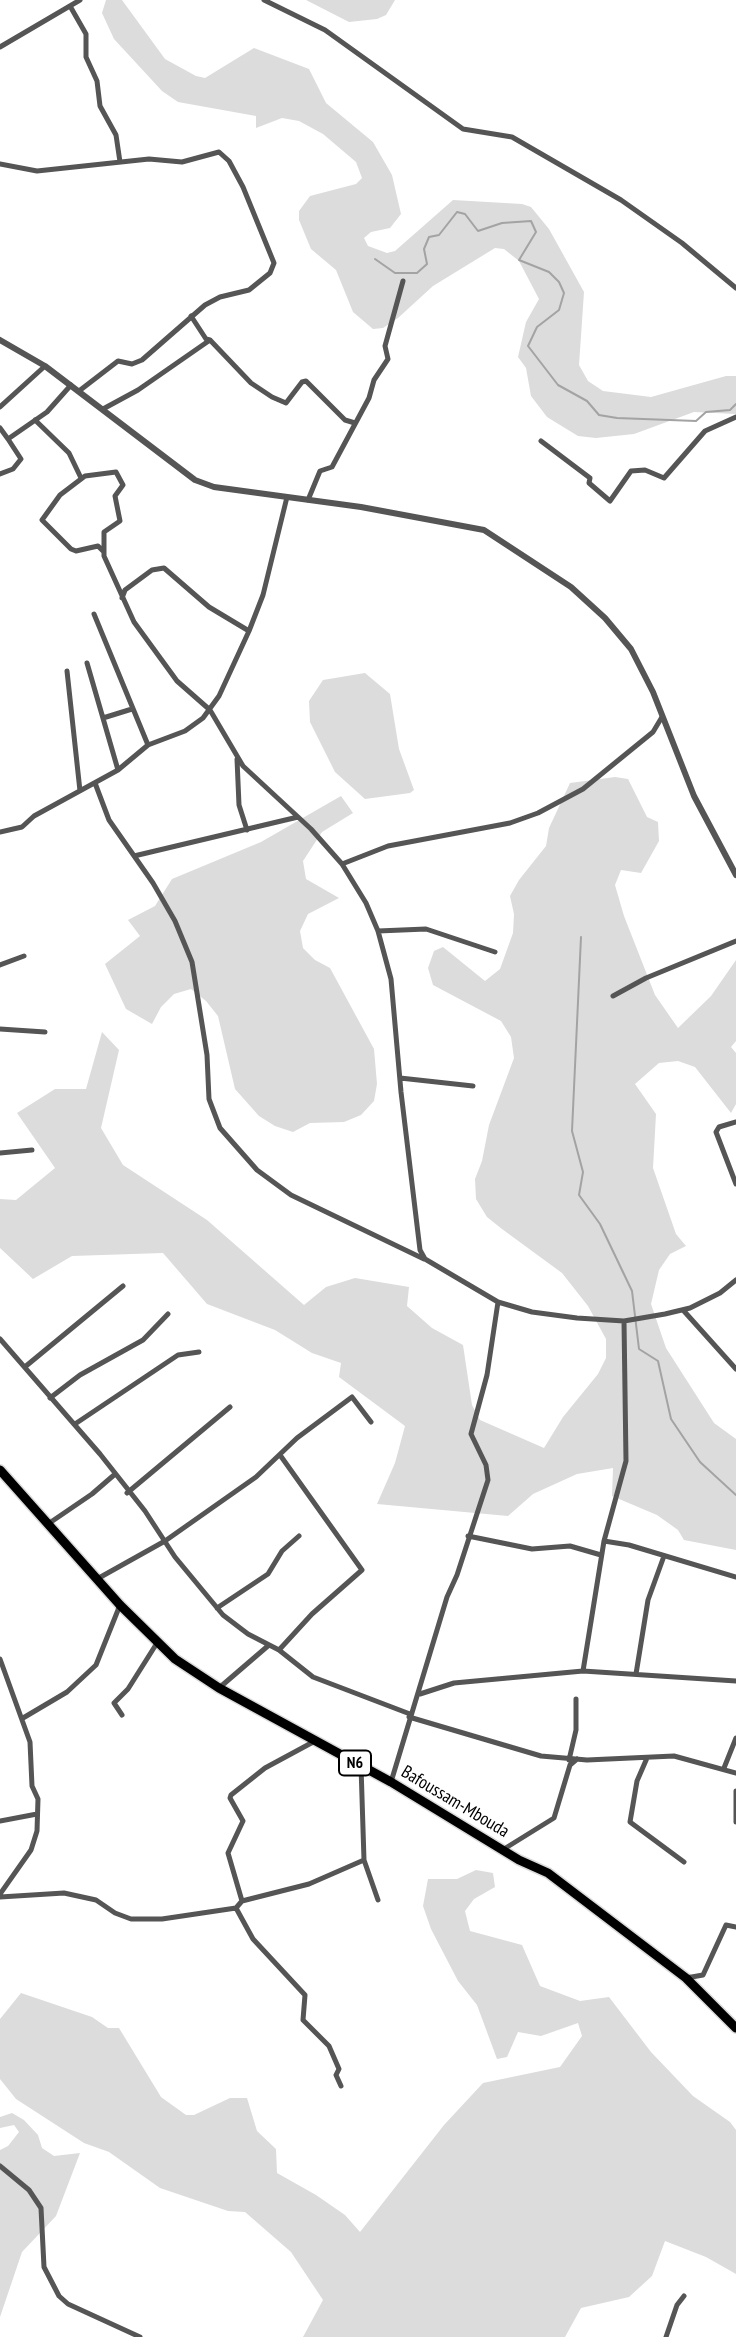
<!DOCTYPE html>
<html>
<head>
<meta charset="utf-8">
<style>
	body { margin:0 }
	canvas { display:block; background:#fff }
</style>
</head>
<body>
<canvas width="736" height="2337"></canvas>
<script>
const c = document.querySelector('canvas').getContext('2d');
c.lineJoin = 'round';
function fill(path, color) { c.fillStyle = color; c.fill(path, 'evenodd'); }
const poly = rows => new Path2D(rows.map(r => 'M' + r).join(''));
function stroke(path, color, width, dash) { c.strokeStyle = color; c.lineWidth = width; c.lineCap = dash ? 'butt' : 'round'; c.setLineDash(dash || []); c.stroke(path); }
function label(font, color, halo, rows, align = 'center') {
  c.font = font + ' "PT Sans Narrow",sans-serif'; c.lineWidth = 5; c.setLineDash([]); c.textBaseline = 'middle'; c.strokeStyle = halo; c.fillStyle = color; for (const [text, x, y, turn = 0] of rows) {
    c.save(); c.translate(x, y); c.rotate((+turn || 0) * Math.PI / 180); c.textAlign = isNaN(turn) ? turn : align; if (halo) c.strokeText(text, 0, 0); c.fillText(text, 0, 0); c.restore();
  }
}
fill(poly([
	[106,0,122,0,165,59,196,76,205,78,254,48,309,69,326,103,373,142,392,175,401,214,390,228,371,232,364,238,368,246,387,253,395,251,453,200,522,204,531,207,549,229,584,292,579,365,588,381,603,391,651,397,726,376,736,376,736,414,694,412,634,434,596,438,578,436,547,417,531,396,526,368,518,357,526,322,539,299,519,261,504,249,495,248,433,286,398,318,383,328,373,329,353,312,336,270,311,249,299,220,299,211,310,196,356,184,362,178,356,162,323,134,299,121,282,118,256,128,256,116,178,102,162,91,114,39,102,13],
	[306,0,395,0,386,15,377,19,349,22],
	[365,673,390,694,399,749,414,790,410,793,365,799,335,772,310,722,309,701,323,680],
	[615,777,628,779,647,817,658,822,659,841,641,873,621,870,615,885,624,916,655,995,678,1028,711,996,736,960,736,1041,731,1047,736,1053,736,1104,731,1113,695,1067,678,1061,659,1063,635,1084,656,1114,653,1168,676,1234,686,1246,670,1254,659,1270,651,1304,666,1348,714,1423,736,1439,736,1550,684,1540,678,1530,657,1515,612,1496,613,1468,577,1474,533,1494,508,1516,377,1504,395,1463,405,1426,339,1377,341,1363,312,1353,275,1330,207,1304,163,1253,72,1256,33,1279,0,1248,0,1199,16,1200,55,1168,17,1113,55,1089,86,1089,102,1032,119,1050,101,1128,123,1165,207,1220,304,1305,326,1287,355,1278,409,1287,407,1306,432,1328,463,1345,472,1405,480,1420,544,1448,563,1417,598,1374,606,1358,606,1339,588,1306,562,1273,502,1229,487,1217,476,1199,475,1179,482,1161,489,1125,514,1058,511,1037,501,1021,433,985,428,968,434,951,443,947,485,981,500,969,513,933,514,914,510,896,519,880,546,846,549,828,570,783],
	[341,796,353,813,322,832,303,861,306,879,339,898,308,914,300,931,303,948,315,960,330,968,374,1049,377,1084,374,1101,361,1115,344,1122,310,1123,293,1132,275,1126,259,1116,235,1089,218,1016,206,1001,191,989,174,994,161,1007,152,1024,126,1009,105,964,140,936,128,920,155,906,172,879,261,842],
	[476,1870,493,1873,495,1887,474,1899,465,1911,470,1931,522,1945,540,1986,580,2001,609,1997,651,2052,693,2096,730,2122,736,2130,736,2274,706,2257,665,2241,652,2276,629,2297,581,2308,565,2337,303,2337,323,2300,291,2252,245,2212,228,2211,160,2188,109,2152,84,2143,16,2099,0,2079,0,2019,21,1993,92,2017,108,2028,119,2028,161,2097,186,2115,194,2115,230,2098,247,2098,257,2131,276,2149,277,2173,316,2195,345,2215,360,2232,444,2125,483,2083,560,2067,582,2036,578,2023,541,2036,518,2032,507,2057,497,2059,477,2005,458,1981,431,1929,423,1906,428,1879,457,1879],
	[12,2113,24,2120,38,2135,42,2148,54,2156,80,2153,56,2216,22,2252,0,2317,0,2150,8,2146,19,2132,14,2125,0,2128,0,2117]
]), '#dcdcdc');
stroke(poly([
	[375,259,395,273,417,273,427,264,424,249,429,237,439,235,457,212,465,214,478,231,502,223,531,221,536,232,519,260,549,272,559,282,564,293,559,310,537,327,528,346,558,385,587,401,599,415,617,418,696,421,706,412,730,410,736,404],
	[581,937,572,1131,583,1172,579,1195,600,1224,632,1291,639,1349,658,1361,671,1419,700,1462,736,1495]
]), '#a3a3a3', 2);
const trunk = poly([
	[0,1470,120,1605,175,1659,219,1688,391,1782,519,1860,548,1873,686,1978,736,2028]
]);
stroke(trunk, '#dbdbdb', 12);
stroke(poly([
	[264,0,325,30,463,129,512,137,621,200,682,243,736,288],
	[70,6,86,34,86,57,97,81,100,106,116,135,120,162],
	[0,47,80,0],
	[0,164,37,171,149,159,182,162,219,152,229,161,243,187,274,263,270,273,249,290,220,297,205,305,142,360,132,364,118,361,79,391],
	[191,316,206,339,210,340],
	[0,407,45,366],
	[103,409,138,390,210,340,251,383,272,397,286,403,302,382,306,381,345,420,355,423],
	[35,420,69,453,81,478],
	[0,428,8,439,47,412,71,385],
	[541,441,590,478,589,483,610,501,631,471,645,470,664,478,705,431,736,417],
	[0,474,13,469,21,459,8,439],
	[308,500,320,471,332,467,369,398,374,380,388,359,385,346,403,281],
	[103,551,98,546,76,551,71,549,42,520,60,495,85,476,116,472,123,485,115,496,120,521,104,532,104,556,134,622,177,681,210,710,243,766,311,829,342,864,366,903,378,931,391,979,401,1092,420,1250,425,1259,498,1302,532,1312,577,1318,624,1321,665,1314,690,1308,720,1293,736,1280],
	[122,598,125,590,152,570,164,568,209,607,249,631],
	[94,614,148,745],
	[87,663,118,770],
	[67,671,80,791],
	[103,718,132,709],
	[237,759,239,805,247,830],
	[95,783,109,820,153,883,175,921,192,962,207,1055,209,1099,220,1128,257,1170,291,1195,424,1259],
	[0,832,22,827,34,816,118,770,148,745,185,731,203,718,219,696,249,631,263,595,287,497],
	[134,856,298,817],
	[342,864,388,846,510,823,538,813,583,789,653,732,662,717],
	[378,931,426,929,495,952],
	[0,965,24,956],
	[613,996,646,978,736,941],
	[0,1029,45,1032],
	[400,1078,473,1086],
	[736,1122,719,1127,716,1132,736,1184],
	[0,1153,32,1150],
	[683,1310,736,1369],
	[0,1339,100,1454,145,1511,175,1557,223,1615,248,1634,279,1650,313,1677,410,1714],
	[26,1366,123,1286],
	[50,1398,80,1375,143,1340,168,1314],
	[75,1424,178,1355,199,1352],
	[127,1493,230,1407],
	[48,1524,92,1494,114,1475],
	[468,1536,532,1549,570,1546,601,1555],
	[604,1541,629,1545,736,1577],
	[97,1579,165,1541,256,1477,297,1438,352,1397,371,1422],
	[217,1608,268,1574,282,1551,299,1536],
	[279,1650,312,1614,362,1570,280,1455],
	[0,1659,30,1742,32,1786,38,1799,37,1831,31,1850,0,1894],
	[583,1671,604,1541,626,1461,624,1321],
	[636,1674,648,1600,664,1556],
	[219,1688,269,1645],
	[420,1694,454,1683,583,1671,736,1681],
	[122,1715,114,1703,128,1689,157,1643],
	[409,1717,541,1756,587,1760,674,1756,736,1773],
	[23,1718,67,1692,96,1665,120,1605],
	[647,1758,637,1781,630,1822,684,1862],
	[569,1760,576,1730,576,1699],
	[361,1766,364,1860,378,1900],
	[724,1768,736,1738],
	[391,1782,447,1597,457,1575,488,1480,486,1465,471,1434,487,1375,498,1302],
	[736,1791,736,1822],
	[0,1821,37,1814],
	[504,1849,554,1818,570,1765,577,1759],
	[0,1897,64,1893,96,1900,115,1913,131,1919,162,1919,236,1908,242,1901,309,1884,364,1860],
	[242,1901,228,1853,243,1821,230,1798,231,1795,265,1768,315,1741],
	[236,1908,253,1939,305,1995,303,2020,329,2046,339,2069,336,2075,341,2086],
	[686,1978,703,1975,726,1925,736,1927],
	[0,2166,29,2190,41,2208,44,2267,59,2296,68,2304,140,2337],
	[666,2337,677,2305,684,2296]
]), '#555', 5);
stroke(poly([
	[0,340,45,366,195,480,214,487,361,507,484,530,571,587,605,618,631,649,653,692,694,796,736,875]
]), '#555', 6);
stroke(trunk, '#000', 9);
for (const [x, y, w] of [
	[355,1763,32]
]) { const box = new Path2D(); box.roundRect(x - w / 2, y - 12.5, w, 25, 5); c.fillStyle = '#fff'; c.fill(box); stroke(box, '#000', 2); }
label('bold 16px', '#000', null, [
	["N6",355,1763]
]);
label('18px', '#000', '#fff', [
	["Bafoussam-Mbouda",455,1802,31]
]);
</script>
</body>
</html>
